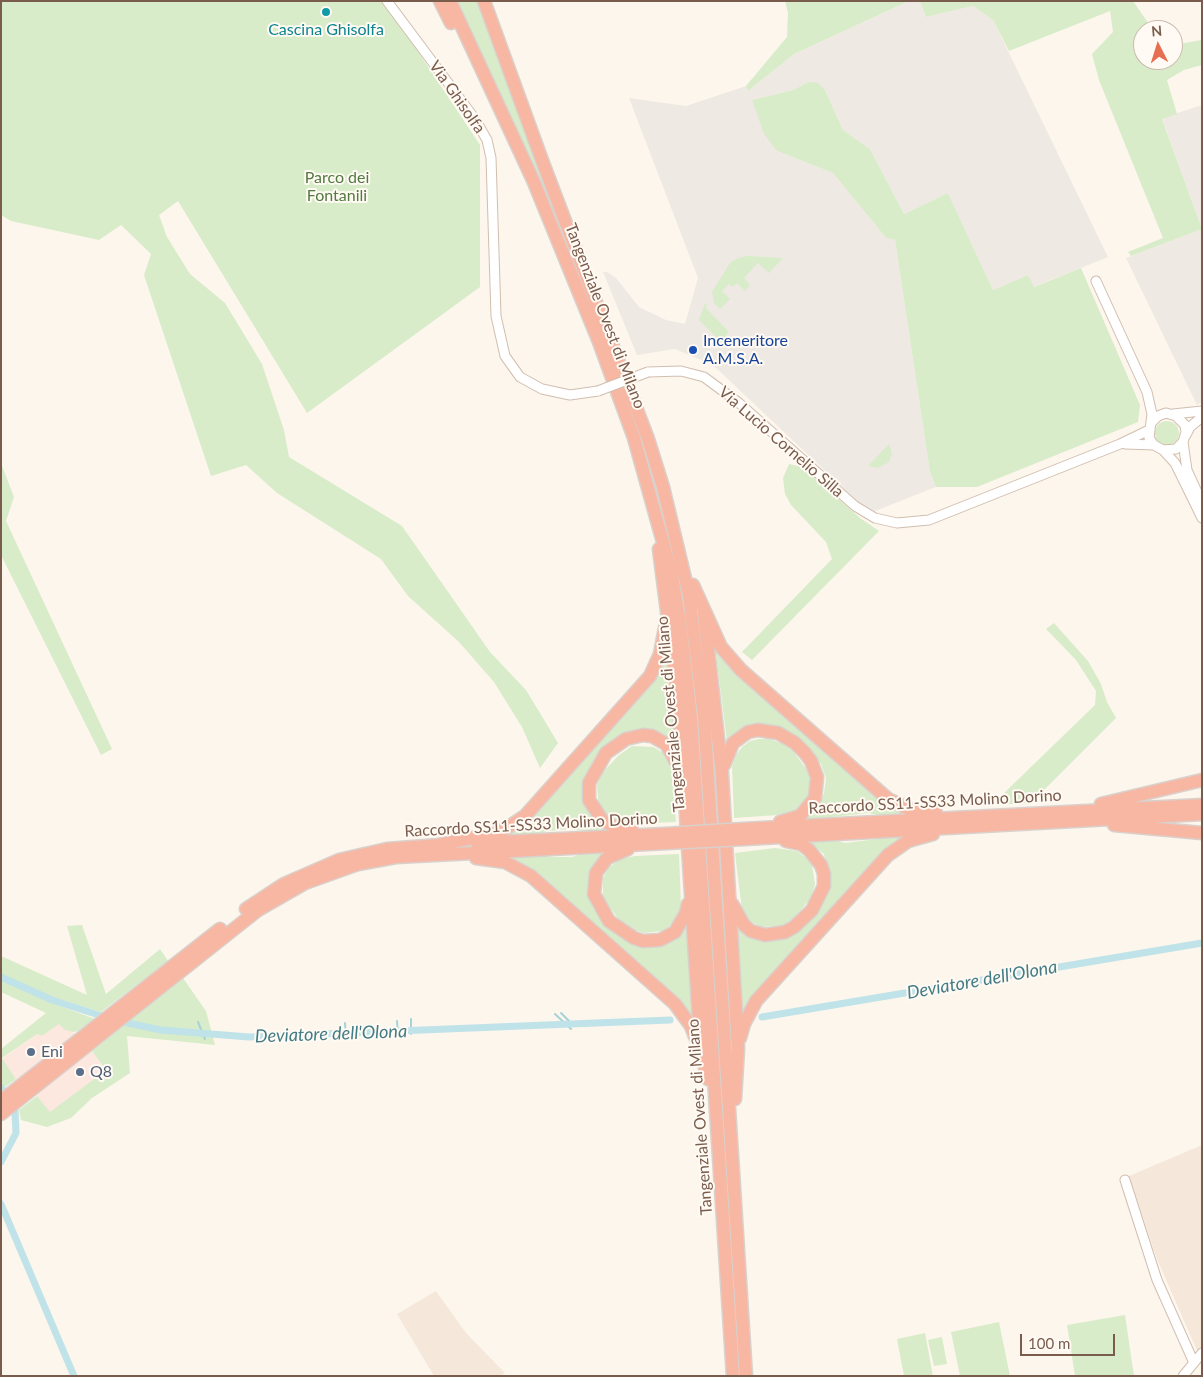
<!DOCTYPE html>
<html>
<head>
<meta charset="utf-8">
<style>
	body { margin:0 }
	#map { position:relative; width:1203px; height:1377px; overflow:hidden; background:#fdf6ec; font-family:Lato,sans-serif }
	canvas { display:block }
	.frame { position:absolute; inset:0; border:2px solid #7a5c4d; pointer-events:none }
	.north { position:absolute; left:1133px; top:20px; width:50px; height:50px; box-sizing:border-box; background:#fffaf3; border:1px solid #cabbb1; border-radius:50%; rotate:355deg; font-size:14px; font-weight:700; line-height:20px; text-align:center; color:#7a5c4d }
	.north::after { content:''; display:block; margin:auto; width:18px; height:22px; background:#e76f51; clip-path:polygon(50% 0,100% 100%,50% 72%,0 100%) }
	.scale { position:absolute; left:1020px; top:1334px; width:95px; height:22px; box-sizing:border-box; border:2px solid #7a5c4d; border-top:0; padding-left:6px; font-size:15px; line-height:18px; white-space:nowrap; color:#7a5c4d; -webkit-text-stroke:4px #fffaf3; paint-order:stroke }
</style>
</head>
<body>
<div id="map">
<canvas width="1203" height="1377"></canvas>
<div class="frame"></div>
<div class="north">N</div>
<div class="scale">100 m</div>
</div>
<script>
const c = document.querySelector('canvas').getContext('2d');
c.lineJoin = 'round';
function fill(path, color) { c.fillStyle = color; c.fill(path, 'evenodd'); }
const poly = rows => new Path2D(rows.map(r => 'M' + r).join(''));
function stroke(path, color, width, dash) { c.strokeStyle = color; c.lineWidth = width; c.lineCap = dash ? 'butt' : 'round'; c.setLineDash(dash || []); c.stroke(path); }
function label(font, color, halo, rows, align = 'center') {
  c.font = font + ' Lato,sans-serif'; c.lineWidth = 4; c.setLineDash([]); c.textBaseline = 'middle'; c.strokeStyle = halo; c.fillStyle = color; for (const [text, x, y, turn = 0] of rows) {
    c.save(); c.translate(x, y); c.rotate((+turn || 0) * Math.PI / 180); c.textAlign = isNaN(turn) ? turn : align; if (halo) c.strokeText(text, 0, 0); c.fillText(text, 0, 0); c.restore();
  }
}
fill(poly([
	[1202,1145,1202,1362,1157,1259,1129,1176],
	[436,1291,466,1333,505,1373,500,1376,434,1376,397,1314]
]), '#f5e8da');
fill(poly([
	[59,1023,73,1032,76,1038,17,1081,2,1059,37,1034,42,1036],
	[85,1051,92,1051,106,1070,50,1113,37,1096,36,1090]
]), '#fde8e0');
fill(poly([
	[909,1,920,1,926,17,973,6,993,20,1108,257,1033,287,1028,275,993,290,948,193,904,214,870,149,843,130,825,90,808,82,793,90,752,100,777,151,833,173,886,238,895,240,930,472,936,487,875,511,858,502,713,365,675,349,637,355,603,272,607,272,616,278,639,307,666,320,685,324,698,278,629,98,686,106,746,86,748,91,794,54],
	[1202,105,1202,229,1162,118],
	[1202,229,1202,402,1197,405,1126,258]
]), '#efe9e4');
fill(poly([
	[1,1,382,1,399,23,480,145,480,287,307,413,178,201,159,215,167,237,190,274,225,303,262,364,284,430,289,457,402,526,490,652,526,690,558,743,540,768,522,727,494,682,459,642,408,596,381,559,277,493,246,465,211,476,144,275,151,254,121,225,99,240,11,221,1,215],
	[456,1,477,1,563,235,497,85],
	[785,1,909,1,794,54,748,91,746,86,787,37,788,13],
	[920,1,1133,1,1153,30,1143,30,1143,60,1173,60,1173,45,1202,40,1202,65,1184,70,1167,80,1177,114,1162,119,1202,229,1131,256,1128,252,1163,238,1099,80,1092,54,1113,32,1110,11,1009,51,993,20,973,6,926,17],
	[808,82,818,83,825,90,843,130,870,149,904,214,948,193,993,290,1028,275,1034,287,1081,268,1140,405,1138,422,977,487,936,487,930,472,895,240,886,238,833,173,777,151,764,134,752,100,793,90],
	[748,256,783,258,769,273,758,263,744,278,750,285,745,291,737,283,733,287,729,284,722,291,730,299,720,309,714,303,712,292,730,263,738,258],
	[705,303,707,305,705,307,729,332,725,336,729,341,724,345,699,320],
	'1155 433a12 12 0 1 1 24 0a12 12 0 1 1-24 0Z',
	[889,444,892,453,889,462,878,468,868,466],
	[1,463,14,497,6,521,112,749,101,755,1,555],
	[789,464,803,467,860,518,879,531,752,660,742,652,832,559,826,542,791,505,785,494,783,478],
	[1054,623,1088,661,1101,684,1107,702,1116,718,1031,803,1009,804,1001,796,1095,705,1096,691,1076,660,1046,629],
	[715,646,909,815,884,816,868,813,805,820,818,809,824,793,826,778,821,764,812,753,781,729,727,742],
	[665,652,668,652,677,750,657,734,607,748,588,809,597,821,610,832,590,832,571,829,549,831,531,836,496,838,508,831],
	[759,739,770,739,783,744,793,751,810,774,809,795,803,806,792,814,734,818,732,766,736,755,742,747,750,741],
	[632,746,653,747,664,753,672,765,676,822,624,824,613,820,599,806,597,786,602,773,619,755],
	[909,835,743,1016,736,921,763,939,778,939,792,935,816,914,826,898,830,881,824,854,806,840,831,839,845,843],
	[775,848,797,851,806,858,812,865,815,884,811,898,795,917,782,926,761,927,750,921,742,910,735,853],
	[611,850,591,899,641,944,688,923,694,1021,502,855,532,854,553,857,572,857,590,851],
	[679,854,681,906,677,917,670,926,663,931,643,933,630,928,620,921,603,898,603,878,609,867,621,859,635,856],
	[82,925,106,994,160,949,168,961,101,1012,53,997,1,974,1,956,87,995,67,926],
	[183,978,206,1011,215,1045,127,1036,130,1073,92,1098,71,1118,47,1127,21,1120,19,1110,37,1096,50,1112,106,1070,92,1051],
	[1,980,52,1003,95,1019,78,1031,73,1032,65,1030,59,1024,42,1036,37,1034,2,1058,16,1079,4,1088,1,1084,1,1049,46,1013,1,992],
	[1125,1315,1134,1376,1075,1376,1067,1325],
	[999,1322,1010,1376,960,1376,951,1332],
	[925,1333,933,1376,904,1376,897,1339],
	[942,1337,947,1364,934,1366,928,1340]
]), '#d8ecc9');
stroke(poly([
	[561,1013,573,1025],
	[555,1014,571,1029],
	[397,1021,398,1034],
	[198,1022,205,1039],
	[345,1023,346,1038],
	[411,1034,411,1019]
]), '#a5d3da', 2);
stroke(poly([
	[1,977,52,1000,108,1018],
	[762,1017,1202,943],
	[118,1021,161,1030,249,1037,670,1020],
	[1,1088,3,1090],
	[1,1162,16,1133,15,1110],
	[1,1204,74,1376]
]), '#bfe3e8', 7);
const minor = poly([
	[387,1,475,119,487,140,491,158,496,316,505,356,520,377,542,389,570,395,598,391],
	[1096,281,1147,392,1152,414,1149,438,1154,445,1163,450,1175,463,1202,518],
	[648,372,681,371,704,377,739,403,855,506,875,518,897,523,929,520,1120,444,1149,430],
	[1173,414,1202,411],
	[1152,422,1158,416,1166,413,1176,416,1185,425,1186,432,1183,442,1176,449,1163,450],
	[1186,435,1190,427,1202,417],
	[1183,442,1187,470,1202,503],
	[1125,444,1154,445],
	[1125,1180,1157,1280,1194,1363],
	[1183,1376,1202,1353]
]);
const highway = poly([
	[440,1,451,23],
	[450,1,533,180,599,342,634,438,671,571,680,622,691,718,733,1376],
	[484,1,543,163,648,439,663,487,689,595,704,716,746,1376],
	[659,549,679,705,701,1052],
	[693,585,721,647,741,670,888,799,909,809,936,813],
	[704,613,722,774,738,1048,735,1099],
	[724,765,733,743,748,732,758,730,778,733,795,743,805,753,811,761,817,777,815,798,800,816,780,822],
	[1101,804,1202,780],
	[1114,825,1202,833],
	[743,829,1202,805],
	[632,830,619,829,603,821,589,800,589,783,606,753,626,739,643,735,652,736,666,744,679,767],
	[744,839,1202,814],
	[477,843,666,834],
	[433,846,491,834,504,830,525,816,650,676,660,654,665,628],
	[628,849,607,858,596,873,594,894,609,921,634,938,643,941,660,940,675,932,686,913,688,904],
	[476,858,505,862,531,876,675,1004,691,1026,701,1052,708,1079],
	[732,904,744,925,751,931,765,935,785,932,794,927,812,910,824,886,824,874,821,865,809,850,801,844,786,841],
	[246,909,284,884,339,860,387,849,439,845],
	[740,1038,744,1024,756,1001,888,855,908,841,933,834],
	[1,1101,220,929],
	[1,1114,258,910,305,883,358,864,396,857,667,843]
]);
stroke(minor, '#d1beb0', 11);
stroke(highway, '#dad1cd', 15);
stroke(minor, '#fff', 9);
stroke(highway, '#f7b7a3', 12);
const minorBridge = poly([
	[598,391,648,372]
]);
const highwayBridge = poly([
	[666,834,743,829],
	[667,843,744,839]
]);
stroke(minorBridge, '#d1beb0', 11, []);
stroke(highwayBridge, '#dad1cd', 15, []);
stroke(minorBridge, '#fff', 9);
stroke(highwayBridge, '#f7b7a3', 12);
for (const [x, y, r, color] of [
	[326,12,5,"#0f9aa8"],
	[693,350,5,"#1a4fb4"],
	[31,1052,5,"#5c6f8a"],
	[80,1072,5,"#5c6f8a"]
]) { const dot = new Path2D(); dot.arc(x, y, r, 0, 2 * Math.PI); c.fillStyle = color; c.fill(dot); stroke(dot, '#fffaf3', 2); }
label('16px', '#0d838f', '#fffaf3', [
	["Cascina Ghisolfa",326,30]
]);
label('16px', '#7a5c4d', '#fffaf3', [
	["Via Ghisolfa",457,97,55],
	["Tangenziale Ovest di Milano",605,316,69],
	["Via Lucio Cornelio Silla",781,442,41],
	["Tangenziale Ovest di Milano",671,714,-95],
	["Raccordo SS11-SS33 Molino Dorino",935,802,-3],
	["Raccordo SS11-SS33 Molino Dorino",531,825,-3],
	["Tangenziale Ovest di Milano",700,1117,-94]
]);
label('16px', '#537a41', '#fffaf3', [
	["Parco dei",337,178],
	["Fontanili",337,196]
]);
label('16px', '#164399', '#fffaf3', [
	["Inceneritore",703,341],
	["A.M.S.A.",703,359]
], 'left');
label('16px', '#4e5e75', '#fffaf3', [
	["Eni",41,1052],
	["Q8",90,1072]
], 'left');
label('italic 18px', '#437c86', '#fffaf3', [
	["Deviatore dell'Olona",982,980,-10],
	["Deviatore dell'Olona",331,1034,-2]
]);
</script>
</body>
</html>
